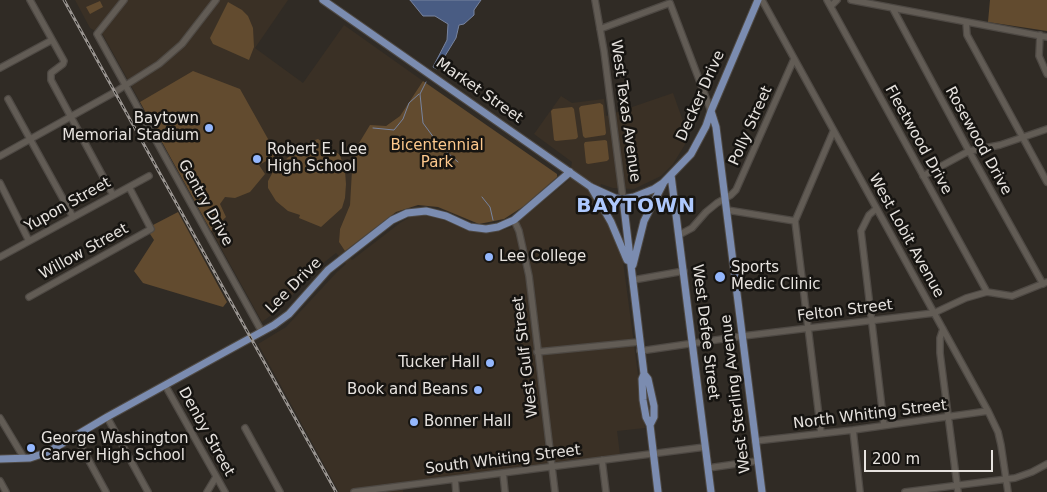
<!DOCTYPE html>
<html>
<head>
<meta charset="utf-8">
<style>
	body { margin:0 }
	#map { position:relative; width:1047px; height:492px; overflow:hidden; background:#302b25; font-family:"DejaVu Sans",sans-serif }
	canvas { display:block }
	.scale { position:absolute; left:864px; top:450px; width:129px; height:22px; box-sizing:border-box; border:2px solid #e7e3df; border-top:0; padding-left:6px; font-size:15px; line-height:18px; white-space:nowrap; color:#e7e3df; -webkit-text-stroke:4px #161411; paint-order:stroke }
</style>
</head>
<body>
<div id="map">
<canvas width="1047" height="492"></canvas>
<div class="scale">200 m</div>
</div>
<script>
const c = document.querySelector('canvas').getContext('2d');
c.lineJoin = 'round';
function fill(path, color) { c.fillStyle = color; c.fill(path, 'evenodd'); }
const poly = rows => new Path2D(rows.map(r => 'M' + r).join(''));
function stroke(path, color, width, dash) { c.strokeStyle = color; c.lineWidth = width; c.lineCap = dash ? 'butt' : 'round'; c.setLineDash(dash || []); c.stroke(path); }
function label(font, color, halo, rows, align = 'center') {
  c.font = font + ' "DejaVu Sans",sans-serif'; c.lineWidth = 5; c.setLineDash([]); c.textBaseline = 'middle'; c.strokeStyle = halo; c.fillStyle = color; for (const [text, x, y, turn = 0] of rows) {
    c.save(); c.translate(x, y); c.rotate((+turn || 0) * Math.PI / 180); c.textAlign = isNaN(turn) ? turn : align; if (halo) c.strokeText(text, 0, 0); c.fillText(text, 0, 0); c.restore();
  }
}
fill(poly([
	[75,0,288,0,255,48,303,83,344,25,423,81,400,116,386,126,351,162,353,185,350,205,340,229,339,242,352,260,400,223,410,217,422,214,439,218,467,230,478,232,490,233,511,228,569,180,572,162,534,134,561,96,572,103,604,99,606,116,673,93,689,138,673,164,661,176,634,189,613,188,601,184,595,202,608,222,618,244,623,261,645,428,617,431,620,455,403,482,403,492,339,492,258,344,286,327,337,272,346,264,336,253,317,268,282,307,262,322,103,35,90,28]
]), '#3a3025');
fill(poly([
	[990,0,1047,0,1047,31,988,22],
	[100,1,103,7,90,14,86,7],
	[228,2,242,10,248,16,253,28,254,47,249,60,213,44,210,38],
	[193,71,240,89,277,155,259,165,265,174,250,192,235,198,225,197,220,204,226,217,211,231,140,102],
	[423,81,557,174,557,177,524,206,504,219,479,224,438,207,418,205,396,212,345,251,339,242,340,229,350,205,353,153,370,125,386,126,400,116],
	[600,103,603,105,606,133,605,135,585,138,583,136,579,108,581,106],
	[572,107,574,109,578,137,576,139,556,141,554,140,551,111,553,109],
	[318,139,340,155,345,171,346,184,345,198,342,208,321,227,299,218,300,215,288,211,276,201,268,188,268,181,275,168,295,152,294,147],
	[605,140,607,141,609,159,607,161,588,164,586,163,584,144,585,142],
	[178,212,227,302,223,307,143,283,134,271,154,240,150,234,153,225]
]), '#624b2f');
const water = poly([
	[410,0,481,0,474,10,474,15,464,24,459,25,456,38,437,69,433,67,447,40,448,24,435,16,423,16,410,0]
]);
fill(water, '#495c83');
stroke(water, '#78849f', 1);
stroke(poly([
	[426,82,420,94,423,123,440,146,458,162],
	[373,128,394,130,403,119,409,103,419,94],
	[482,197,490,207,493,220]
]), '#78849f', 1);
const minor = poly([
	[30,0,64,61,63,64,51,73,51,80,113,195],
	[124,0,97,34,262,332],
	[595,0,604,51,623,199],
	[762,0,988,411,998,432,1001,445,1008,492],
	[827,0,987,292],
	[851,0,1047,37],
	[831,6,837,0],
	[893,9,969,151,1043,284],
	[966,22,967,35,1047,182],
	[600,29,670,3,711,111],
	[1040,35,1039,56,1047,74],
	[0,68,52,40],
	[8,99,73,217],
	[0,156,115,92,159,64,182,44,216,0],
	[923,176,969,151,1000,145,1047,129],
	[0,183,29,241],
	[876,209,869,215,861,231,884,425],
	[727,210,795,221],
	[514,220,519,231,529,276,555,492],
	[679,235,692,228,706,212,717,203,731,195,736,190,794,59],
	[0,257,149,176],
	[633,280,684,271],
	[29,297,151,229,129,187],
	[943,329,940,338,940,353,958,492],
	[640,351,743,336,934,313,966,298,987,292,1012,296,1047,282],
	[537,352,639,342],
	[165,385,225,492],
	[107,417,148,492],
	[0,418,24,458],
	[245,428,280,492],
	[853,430,860,492],
	[821,433,795,221,833,132],
	[75,435,106,492],
	[755,441,853,430,988,411],
	[602,460,606,492],
	[708,468,757,461],
	[503,473,505,492],
	[455,480,456,492],
	[0,481,6,492],
	[207,492,216,477],
	[354,492,705,447],
	[905,492,1015,478,1032,472,1047,464]
]);
const major = poly([
	[323,0,591,187,615,198,623,199,634,197,654,189,663,183,691,154,706,126,711,111,758,0],
	[711,111,716,127,762,492],
	[671,175,711,492],
	[591,187,611,222,627,260],
	[623,199,644,374,642,379,643,400,646,417,650,425,658,492],
	[633,265,644,221,663,184],
	[644,374,648,379,654,406,654,417,650,425],
	[0,459,30,458,48,452,107,417,274,325,289,314,328,270,392,220,407,213,426,211,446,216,470,227,486,229,498,227,514,220,570,172]
]);
stroke(minor, '#4e4944', 8);
stroke(major, '#4e4944', 9);
stroke(minor, '#625c55', 5.5);
stroke(major, '#7b8cb0', 7);
const rail = poly([
	[64,0,336,492]
]);
stroke(rail, '#999490', 3);
stroke(rail, '#161411', 1, [4]);
for (const [x, y, r, color] of [
	[209,128,5,"#94b7fd"],
	[257,159,5,"#94b7fd"],
	[489,257,5,"#94b7fd"],
	[720,277,6,"#94b7fd"],
	[490,363,5,"#94b7fd"],
	[478,390,5,"#94b7fd"],
	[414,422,5,"#94b7fd"],
	[31,448,5,"#94b7fd"]
]) { const dot = new Path2D(); dot.arc(x, y, r, 0, 2 * Math.PI); c.fillStyle = color; c.fill(dot); stroke(dot, '#161411', 2); }
label('15px', '#e7e3df', '#161411', [
	["Market Street",479,91,35],
	["Decker Drive",701,96,-66],
	["West Texas Avenue",625,111,82],
	["Polly Street",751,126,-66],
	["Fleetwood Drive",918,140,61],
	["Rosewood Drive",978,141,61],
	["Gentry Drive",205,203,61],
	["Yupon Street",68,205,-29],
	["West Lobit Avenue",906,236,61],
	["Willow Street",84,252,-29],
	["Lee Drive",294,286,-45],
	["Felton Street",845,311,-7],
	["West Defee Street",705,332,83],
	["West Gulf Street",526,357,-97],
	["West Sterling Avenue",736,394,-97],
	["North Whiting Street",870,415,-7],
	["Denby Street",206,432,61],
	["South Whiting Street",503,460,-7]
]);
label('15px', '#e7e3df', '#161411', [
	["Baytown",199,119,"right"],
	["Memorial Stadium",199,136,"right"],
	["Robert E. Lee",267,150],
	["High School",267,167],
	["Lee College",499,257],
	["Sports",731,268],
	["Medic Clinic",731,285],
	["Tucker Hall",480,363,"right"],
	["Book and Beans",468,390,"right"],
	["Bonner Hall",424,422],
	["George Washington",41,439],
	["Carver High School",41,456]
], 'left');
label('15px', '#fec98d', '#161411', [
	["Bicentennial",437,146],
	["Park",437,163]
]);
c.letterSpacing = '1px';
label('bold 20px', '#aec9fe', '#161411', [
	["BAYTOWN",636,207]
]);
c.letterSpacing = '0px';
</script>
</body>
</html>
